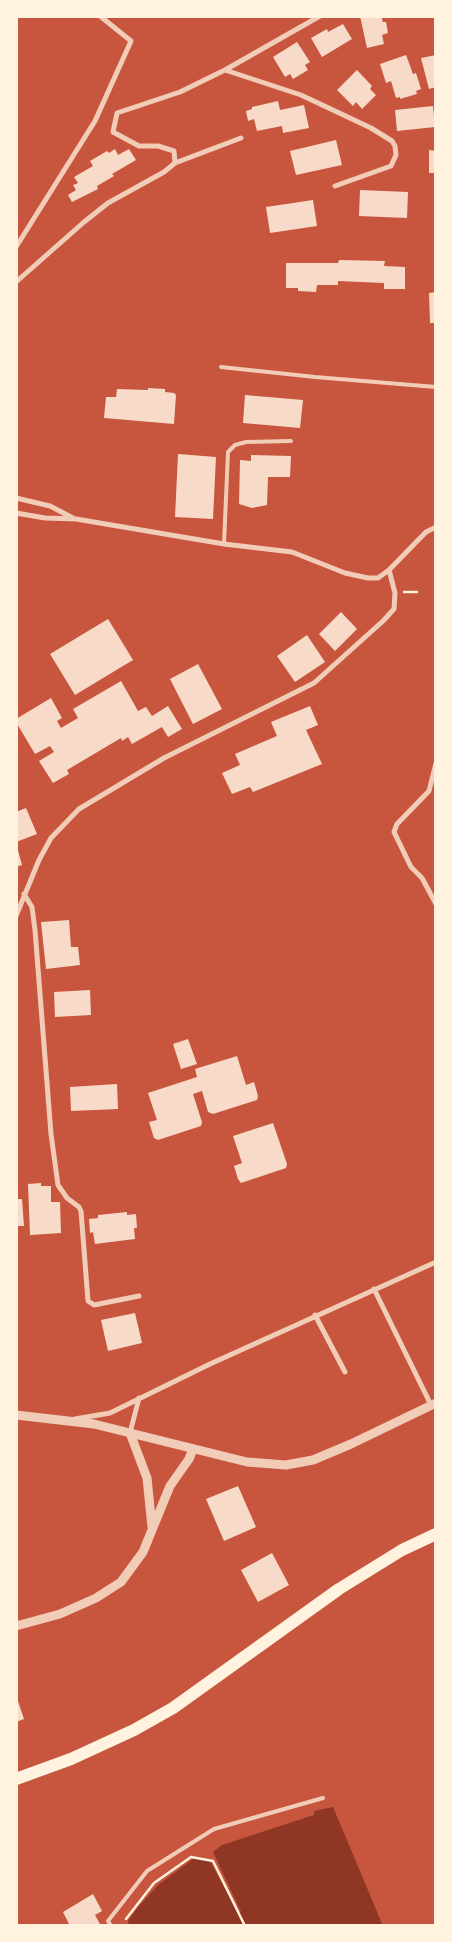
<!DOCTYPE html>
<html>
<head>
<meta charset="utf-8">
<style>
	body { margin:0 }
	#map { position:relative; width:452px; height:1942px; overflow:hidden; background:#c8553d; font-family:"Space Grotesk",sans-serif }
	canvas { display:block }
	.frame { position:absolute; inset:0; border:18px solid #fff3e0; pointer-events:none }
</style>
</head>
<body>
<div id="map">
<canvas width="452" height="1942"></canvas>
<div class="frame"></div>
</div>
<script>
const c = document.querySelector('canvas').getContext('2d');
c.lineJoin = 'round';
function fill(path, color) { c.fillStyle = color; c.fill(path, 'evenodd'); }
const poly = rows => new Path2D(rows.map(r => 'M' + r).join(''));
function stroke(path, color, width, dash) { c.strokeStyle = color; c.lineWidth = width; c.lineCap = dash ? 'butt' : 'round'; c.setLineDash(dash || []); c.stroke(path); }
fill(poly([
	[333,1807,383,1926,129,1926,128,1921,138,1907,158,1885,193,1859,209,1859,238,1913,241,1912,213,1852,222,1845,314,1815,314,1811]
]), '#8f3625');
fill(poly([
	[360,16,381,16,383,22,386,22,388,33,382,35,384,44,367,48],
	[343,24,352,39,322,57,311,38,327,29,328,32],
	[297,42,310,62,305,65,308,70,293,79,290,74,285,77,273,57],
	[406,55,413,74,416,73,421,89,416,91,417,94,400,99,400,97,396,98,391,81,386,83,380,64],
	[436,55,436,87,429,89,421,58],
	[357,70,372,86,370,89,376,95,362,109,356,102,353,106,337,90],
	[278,101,280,110,304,105,309,128,283,133,282,126,257,131,254,119,248,121,246,111,252,109,252,107],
	[433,106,435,127,397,131,395,110],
	[336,140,342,165,296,175,290,151],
	[115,149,118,155,129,149,136,160,112,174,114,176,97,186,98,189,72,202,68,195,76,190,73,185,78,183,74,177,93,166,90,161,107,151,109,153],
	[429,150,436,151,436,173,429,173],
	[360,190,408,192,407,218,359,216],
	[313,200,317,226,270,233,266,207],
	[339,260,385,261,384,266,405,267,405,289,384,289,384,283,338,281,338,285,317,285,316,292,298,291,298,288,286,288,286,263,338,263],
	[436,292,436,323,430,323,429,293],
	[148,388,165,389,165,392,174,393,176,395,174,424,104,418,106,397,116,397,117,389,148,390],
	[245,395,303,400,300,428,243,423],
	[178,454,216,457,213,519,175,517],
	[251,455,291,456,290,477,268,477,267,505,252,508,239,504,240,460,251,461],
	[341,612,357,629,335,651,319,634],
	[108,619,133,660,75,695,50,654],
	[307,635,325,662,295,682,277,656],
	[198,664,222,709,193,724,170,679],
	[121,681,138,711,146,707,152,716,168,706,182,729,168,737,162,727,132,744,128,737,122,741,121,738,67,770,69,774,53,783,39,761,54,752,50,746,35,754,16,722,16,719,51,698,62,718,57,721,61,728,78,718,73,709],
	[310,706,318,725,306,730,322,764,253,792,250,787,232,794,222,773,240,765,235,754,277,736,271,722],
	[26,808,37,834,16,842,16,812],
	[16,843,22,865,16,867],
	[69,920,71,947,78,947,80,965,46,969,41,922],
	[90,990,91,1015,55,1017,54,992],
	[188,1039,197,1064,181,1069,173,1044],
	[237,1056,246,1085,254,1082,258,1096,257,1100,213,1114,208,1112,202,1091,193,1094,202,1122,201,1126,158,1140,154,1138,149,1122,157,1120,148,1093,197,1077,195,1069],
	[117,1084,118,1109,71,1111,70,1087],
	[273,1123,287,1164,286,1168,241,1183,238,1179,234,1166,242,1163,233,1136],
	[41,1183,41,1186,51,1186,51,1202,60,1202,61,1233,30,1235,28,1184],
	[16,1199,22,1199,24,1226,16,1226],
	[127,1212,127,1215,136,1214,137,1228,134,1228,135,1239,95,1244,93,1232,90,1233,89,1219,98,1218,98,1215],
	[135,1313,142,1343,108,1351,101,1320],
	[238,1486,256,1527,224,1541,206,1499],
	[272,1553,289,1585,258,1602,241,1570],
	[16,1695,24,1719,16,1722],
	[93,1894,102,1911,95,1915,101,1926,70,1926,63,1912]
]), '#f7dbc8');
stroke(poly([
	[404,592,417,592],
	[126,1919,154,1883,191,1857,213,1861,245,1926]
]), '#fff3e0', 2.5);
stroke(poly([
	[221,367,315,377,436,387],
	[224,544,228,452,235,445,246,442,291,441],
	[111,1926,108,1921,147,1871,214,1829,323,1798]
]), '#f1ccb7', 4);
stroke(poly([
	[225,70,301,95,371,128,392,141,395,146,396,155,391,166,335,186],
	[175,163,174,151,158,146,139,146,113,132,117,113,180,92,225,70,320,16],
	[16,247,95,121,131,41,100,16],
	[16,282,84,222,108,203,164,172,175,163,241,138],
	[16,498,50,506,75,519],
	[16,513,45,518,76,519,224,544,292,552,345,573,368,578,378,578,389,570,426,532,436,527],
	[436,763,429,791,397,824,394,832,411,867,422,878,436,904],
	[24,894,32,907,35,930,51,1134,58,1185,67,1198,79,1207,81,1211,88,1301,94,1305,139,1296],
	[16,916,39,860,51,838,79,809,164,758,314,683,383,621,394,609,395,593,389,570],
	[374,1289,431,1405],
	[315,1315,345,1372],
	[75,1419,110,1413,210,1364,436,1262],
	[130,1433,139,1398]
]), '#f1ccb7', 5);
stroke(poly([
	[16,1415,94,1424,247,1462,286,1465,313,1460,351,1444,436,1403],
	[130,1433,147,1478,152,1527],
	[16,1626,60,1614,96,1598,121,1582,143,1552,170,1486,189,1459,193,1449]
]), '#f1ccb7', 9);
stroke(poly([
	[16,1779,71,1759,134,1730,173,1708,339,1589,402,1550,436,1534]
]), '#fff3e0', 12);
</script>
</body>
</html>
